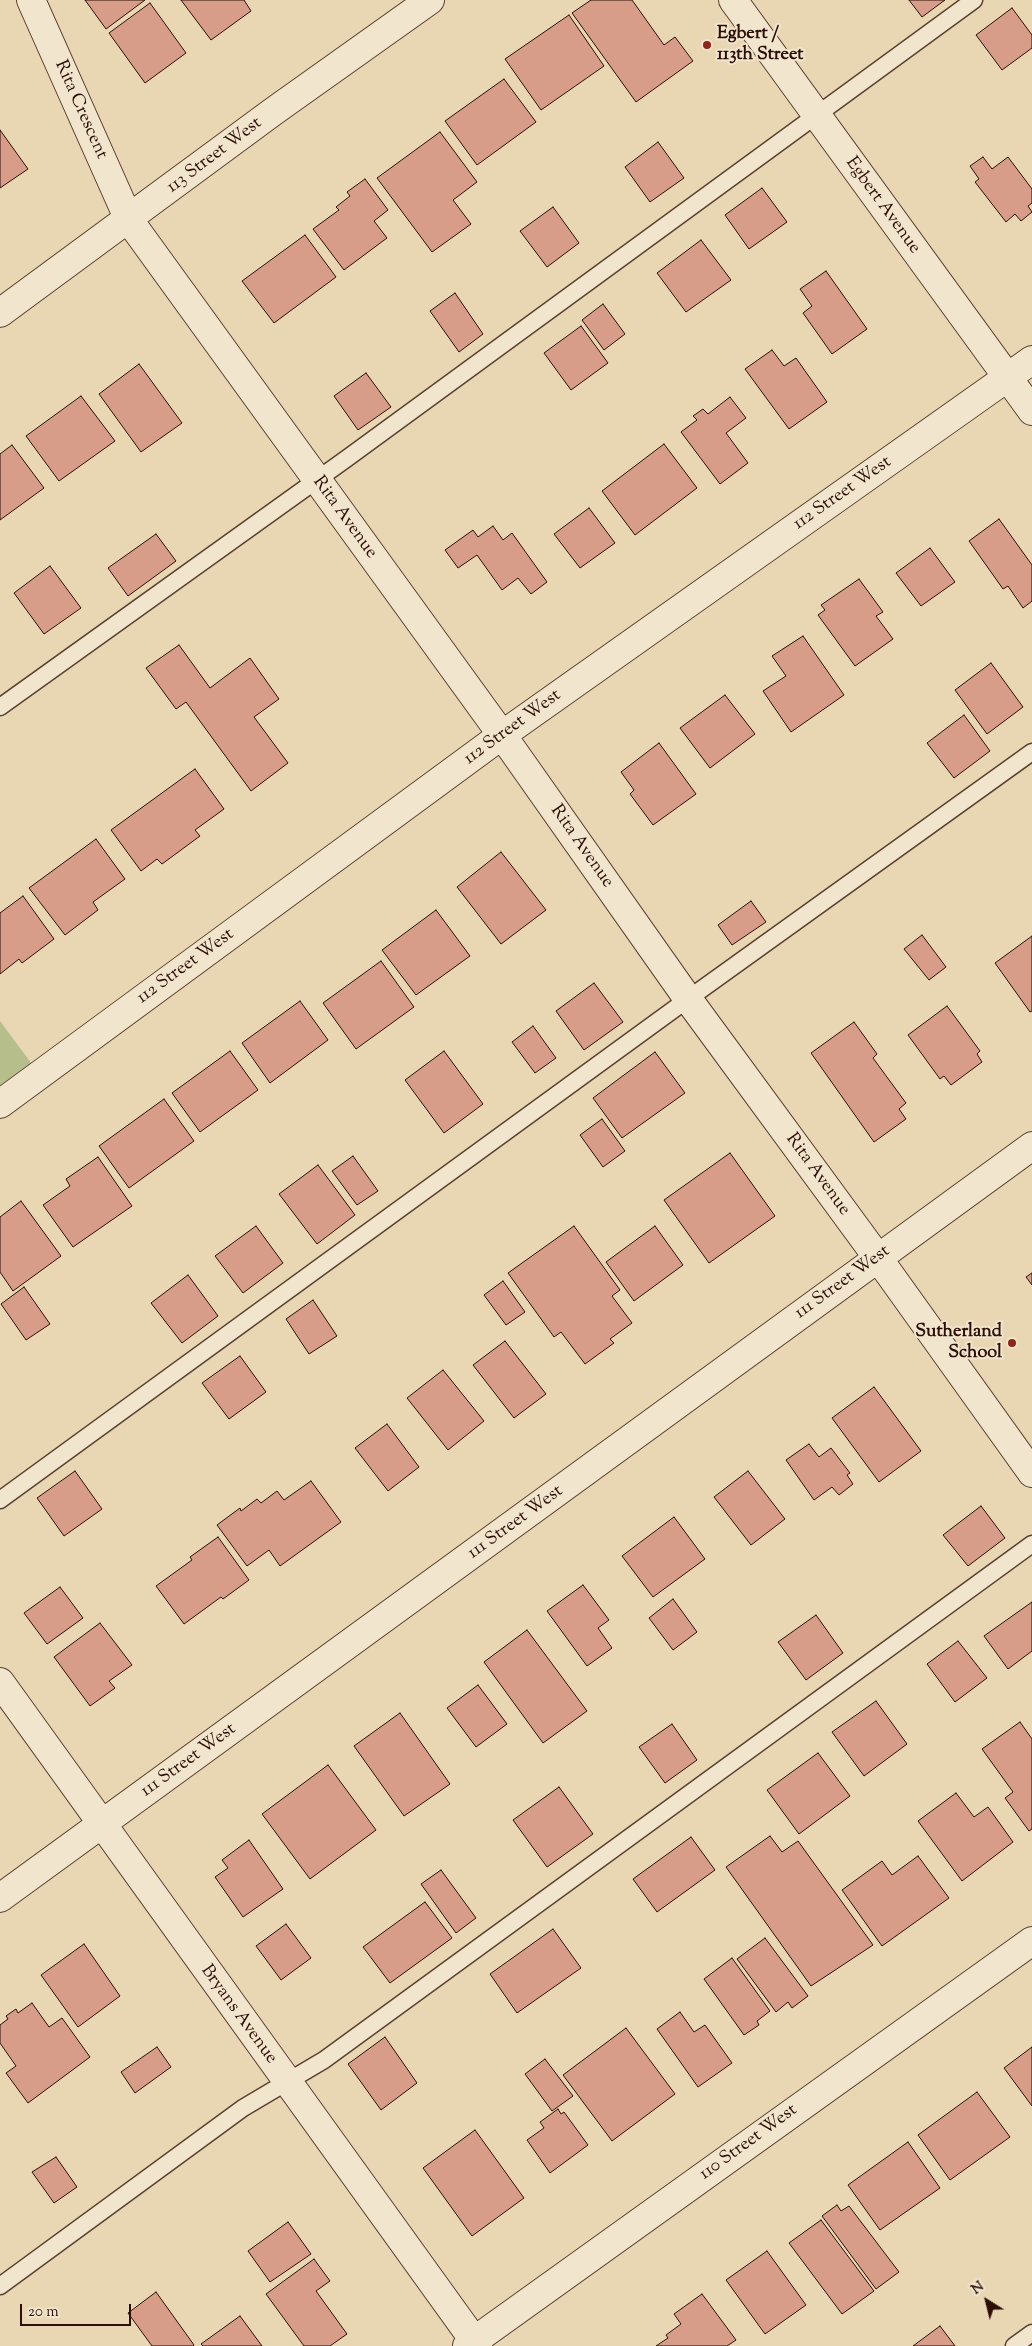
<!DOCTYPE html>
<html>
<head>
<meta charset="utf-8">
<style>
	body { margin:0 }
	#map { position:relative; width:1032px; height:2346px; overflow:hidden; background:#e9d7b3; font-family:"Sorts Mill Goudy",serif }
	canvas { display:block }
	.north { position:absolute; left:962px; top:2276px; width:50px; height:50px; -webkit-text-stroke:4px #f1e5ce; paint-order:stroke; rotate:324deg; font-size:14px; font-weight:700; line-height:20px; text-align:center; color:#2b0f04 }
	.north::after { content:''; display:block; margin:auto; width:18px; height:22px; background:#2b0f04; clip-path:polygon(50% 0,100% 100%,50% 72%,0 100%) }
	.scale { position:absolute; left:20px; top:2304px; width:111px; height:22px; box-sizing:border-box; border:2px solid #2b0f04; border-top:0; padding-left:6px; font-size:15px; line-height:18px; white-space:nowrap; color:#2b0f04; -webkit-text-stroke:4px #f1e5ce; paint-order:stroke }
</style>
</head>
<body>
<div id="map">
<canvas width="1032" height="2346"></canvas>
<div class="north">N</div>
<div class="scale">20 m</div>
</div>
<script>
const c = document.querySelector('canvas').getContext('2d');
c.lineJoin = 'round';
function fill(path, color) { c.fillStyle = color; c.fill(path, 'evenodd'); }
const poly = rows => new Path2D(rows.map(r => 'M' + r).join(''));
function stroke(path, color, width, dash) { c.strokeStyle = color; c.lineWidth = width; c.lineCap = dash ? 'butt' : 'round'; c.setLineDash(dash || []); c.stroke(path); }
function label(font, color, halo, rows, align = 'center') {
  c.font = font + ' "Sorts Mill Goudy",serif'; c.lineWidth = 4; c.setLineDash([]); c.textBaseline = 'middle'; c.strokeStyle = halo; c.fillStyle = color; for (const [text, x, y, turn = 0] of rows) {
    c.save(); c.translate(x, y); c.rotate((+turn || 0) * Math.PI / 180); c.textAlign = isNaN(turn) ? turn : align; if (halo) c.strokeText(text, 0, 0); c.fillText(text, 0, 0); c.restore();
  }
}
fill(poly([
	[0,1021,40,1075,0,1104]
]), '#b6be8c');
const building = poly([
	[85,0,145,0,106,29,85,0],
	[181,0,244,0,251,11,211,40,181,0],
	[591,0,632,0,664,45,675,37,693,61,636,102,572,13,591,0],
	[909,0,945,0,922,17,909,0],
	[150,3,186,53,145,83,109,33,150,3],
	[1012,8,1032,35,1032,48,1002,70,976,35,1012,8],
	[569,15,604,66,541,110,505,59,569,15],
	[504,79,536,122,477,165,445,121,504,79],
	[0,130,28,169,0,188,0,130],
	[440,132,477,182,453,200,471,224,432,252,377,178,440,132],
	[658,142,684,178,650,202,625,167,658,142],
	[983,157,992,169,1008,157,1032,189,1032,203,1028,206,1032,212,1021,221,1015,214,1006,222,975,182,979,179,970,166,983,157],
	[365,179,388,210,374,221,387,238,344,270,313,229,339,210,336,207,350,196,347,192,365,179],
	[762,188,787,222,749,249,725,215,762,188],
	[553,207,579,243,547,267,520,231,553,207],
	[305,235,336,277,274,323,242,281,305,235],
	[701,240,731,280,686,312,657,273,701,240],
	[826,271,867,329,832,354,803,313,812,306,800,289,826,271],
	[455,293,483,334,459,352,430,311,455,293],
	[603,304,625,334,604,350,582,320,603,304],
	[581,326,608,363,571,390,544,353,581,326],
	[772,350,784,366,796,358,827,402,789,429,745,369,772,350],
	[139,364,182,423,141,452,99,394,139,364],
	[366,373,391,407,358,430,334,396,366,373],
	[81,396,115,441,59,481,26,436,81,396],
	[730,397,746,418,726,433,748,463,720,484,681,432,697,420,693,416,703,409,708,414,730,397],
	[664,444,697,488,635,535,602,491,664,444],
	[12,445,44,488,0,520,0,454,12,445],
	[589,508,615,543,580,568,554,534,589,508],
	[999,519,1032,565,1032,601,1023,608,1008,586,1003,589,969,541,999,519],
	[493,526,503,540,512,533,547,582,531,594,518,578,502,590,477,555,458,568,445,550,473,530,478,537,493,526],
	[156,534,176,561,128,596,108,568,156,534],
	[930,548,955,582,921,606,896,573,930,548],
	[50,566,81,608,44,634,14,593,50,566],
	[859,579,883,612,876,616,893,639,855,666,818,615,825,610,821,605,859,579],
	[803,636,844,695,791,732,763,691,786,676,772,656,803,636],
	[179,645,210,688,250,658,279,699,254,717,288,763,251,791,186,702,176,709,146,668,179,645],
	[991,663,1023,707,987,734,955,690,991,663],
	[725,695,755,734,710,768,680,728,725,695],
	[964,715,990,751,954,778,927,743,964,715],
	[659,743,696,794,653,825,630,794,634,790,621,772,659,743],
	[195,769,224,809,195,830,200,836,162,864,157,859,141,871,111,830,195,769],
	[96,839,125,879,93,902,98,910,65,935,29,888,96,839],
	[501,852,546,910,501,944,457,887,501,852],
	[23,896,54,939,22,963,19,959,0,974,0,913,23,896],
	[751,901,766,922,732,945,718,925,751,901],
	[436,910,470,956,416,995,382,950,436,910],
	[922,935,946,967,929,980,904,949,922,935],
	[1032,936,1032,1011,1030,1012,995,963,1032,936],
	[381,961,414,1007,356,1049,323,1003,381,961],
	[594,983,623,1022,584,1050,556,1011,594,983],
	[300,1001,328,1040,270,1083,242,1043,300,1001],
	[947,1006,980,1051,977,1054,982,1062,951,1085,944,1076,940,1079,908,1035,947,1006],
	[854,1022,877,1054,873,1058,906,1103,899,1109,906,1119,874,1142,811,1053,854,1022],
	[533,1026,556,1058,535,1073,512,1042,533,1026],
	[230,1051,258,1090,200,1132,172,1093,230,1051],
	[444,1051,483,1104,444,1133,405,1080,444,1051],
	[655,1052,685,1093,622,1138,593,1098,655,1052],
	[164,1099,194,1141,129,1188,99,1146,164,1099],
	[602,1119,625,1151,603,1167,580,1135,602,1119],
	[730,1153,775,1216,709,1263,664,1200,730,1153],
	[353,1156,378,1191,357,1205,332,1171,353,1156],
	[98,1157,132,1206,73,1247,43,1205,70,1186,66,1179,98,1157],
	[318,1165,355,1215,317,1244,279,1194,318,1165],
	[21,1201,61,1256,13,1291,0,1272,0,1217,21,1201],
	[256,1226,283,1263,243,1293,215,1256,256,1226],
	[574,1226,620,1290,612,1296,632,1323,610,1339,614,1343,585,1364,561,1332,554,1337,508,1273,574,1226],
	[655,1226,683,1265,634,1301,606,1262,655,1226],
	[1032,1273,1032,1285,1026,1277,1032,1273],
	[188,1275,218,1316,182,1343,151,1303,188,1275],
	[503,1281,525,1312,506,1325,484,1295,503,1281],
	[24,1287,50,1324,26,1340,1,1304,24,1287],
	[313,1300,337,1336,309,1354,286,1319,313,1300],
	[505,1341,546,1394,514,1418,473,1365,505,1341],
	[240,1356,266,1392,229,1419,202,1383,240,1356],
	[443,1370,484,1421,448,1450,407,1398,443,1370],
	[874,1387,921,1451,879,1482,832,1418,874,1387],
	[387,1424,419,1467,388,1491,355,1448,387,1424],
	[809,1444,819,1457,831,1448,850,1473,847,1475,853,1484,839,1495,832,1487,814,1500,786,1460,809,1444],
	[75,1471,102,1509,64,1536,37,1498,75,1471],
	[748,1471,785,1519,751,1545,714,1497,748,1471],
	[311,1481,341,1522,280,1566,269,1550,247,1566,217,1525,240,1508,241,1511,257,1499,261,1503,277,1491,284,1500,311,1481],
	[981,1506,1005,1538,968,1566,943,1535,981,1506],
	[674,1517,705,1559,653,1597,622,1556,674,1517],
	[218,1537,249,1580,223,1599,221,1597,184,1624,156,1586,192,1560,190,1557,218,1537],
	[583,1585,609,1620,598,1628,612,1648,587,1666,547,1611,583,1585],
	[60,1587,83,1618,47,1644,24,1613,60,1587],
	[673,1599,697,1632,673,1650,649,1618,673,1599],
	[1032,1602,1032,1651,1008,1669,984,1636,1032,1602],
	[816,1615,843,1653,806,1680,778,1642,816,1615],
	[100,1623,132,1665,109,1681,115,1688,90,1706,54,1657,100,1623],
	[527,1630,587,1711,543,1743,484,1662,527,1630],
	[958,1641,987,1678,955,1702,927,1664,958,1641],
	[478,1685,507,1724,476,1747,447,1708,478,1685],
	[876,1701,907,1744,864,1776,832,1732,876,1701],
	[400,1713,450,1784,404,1816,354,1746,400,1713],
	[1020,1722,1032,1739,1032,1829,1029,1831,1005,1798,1013,1792,982,1749,1020,1722],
	[672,1724,697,1760,665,1783,639,1747,672,1724],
	[818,1753,850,1796,799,1834,767,1790,818,1753],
	[328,1765,376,1830,310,1879,262,1814,328,1765],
	[559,1787,593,1834,547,1867,513,1820,559,1787],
	[956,1793,974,1817,988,1807,1013,1842,962,1881,918,1821,956,1793],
	[770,1836,782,1852,798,1841,873,1945,811,1986,726,1867,770,1836],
	[691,1837,715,1870,657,1912,633,1879,691,1837],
	[249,1840,283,1889,243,1917,215,1877,228,1868,222,1860,249,1840],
	[918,1856,949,1898,882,1946,842,1890,882,1861,892,1875,918,1856],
	[441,1870,476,1918,456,1933,421,1884,441,1870],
	[425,1902,452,1938,390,1983,363,1947,425,1902],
	[286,1924,311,1958,281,1980,256,1946,286,1924],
	[553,1929,581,1968,517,2013,490,1974,553,1929],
	[765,1938,808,1996,792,2008,788,2002,776,2012,737,1959,765,1938],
	[84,1944,120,1996,78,2027,41,1975,84,1944],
	[732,1958,770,2011,757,2021,759,2025,744,2035,704,1979,732,1958],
	[32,2003,49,2027,62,2018,90,2057,28,2103,6,2073,16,2066,0,2043,0,2025,8,2019,6,2016,16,2009,18,2013,32,2003],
	[680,2012,694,2032,705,2025,732,2063,698,2087,657,2029,680,2012],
	[626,2028,675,2094,612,2141,563,2075,626,2028],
	[385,2037,417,2083,381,2110,348,2064,385,2037],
	[157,2047,171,2067,135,2093,121,2072,157,2047],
	[1032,2047,1032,2106,1004,2068,1032,2047],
	[545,2059,573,2096,552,2111,525,2074,545,2059],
	[977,2092,1010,2137,950,2180,918,2135,977,2092],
	[558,2109,561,2114,564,2112,588,2145,550,2173,527,2140,544,2128,540,2122,558,2109],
	[475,2130,524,2198,472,2236,423,2168,475,2130],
	[908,2142,940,2188,880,2230,848,2185,908,2142],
	[56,2157,77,2187,54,2203,32,2172,56,2157],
	[837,2205,841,2211,849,2206,899,2272,876,2289,822,2216,837,2205],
	[821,2220,874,2291,842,2314,789,2243,821,2220],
	[288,2222,311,2254,270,2282,248,2251,288,2222],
	[767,2251,806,2305,765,2334,726,2280,767,2251],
	[314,2259,330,2281,316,2291,347,2334,330,2346,304,2346,266,2294,314,2259],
	[156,2292,194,2345,193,2346,152,2346,128,2313,156,2292],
	[702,2294,736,2340,727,2346,656,2346,668,2338,666,2335,681,2324,674,2314,702,2294],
	[240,2316,262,2346,203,2346,201,2344,240,2316],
	[940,2326,955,2346,913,2346,940,2326]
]);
fill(building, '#d89d88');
stroke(building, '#2b0f04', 1);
const service = poly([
	[0,707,346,459,974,0],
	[0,1500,688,999,1032,752],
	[0,2286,243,2108,324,2060,1032,1544],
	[1014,2346,1032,2333]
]);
const minor = poly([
	[31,0,129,220,502,735,688,999,878,1258,1032,1473],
	[733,0,1032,411],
	[0,313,274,111,430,0],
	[0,1104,502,735,1032,360],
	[0,1682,478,2346],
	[0,1898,1032,1146],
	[467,2346,1032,1941]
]);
stroke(service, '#5a4130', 19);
stroke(minor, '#5a4130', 30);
stroke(service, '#f1e5ce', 16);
stroke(minor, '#f1e5ce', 28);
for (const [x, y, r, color] of [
	[707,45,5,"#8f2418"],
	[1012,1343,5,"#8f2418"]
]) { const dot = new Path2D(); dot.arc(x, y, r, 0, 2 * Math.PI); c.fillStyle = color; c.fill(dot); stroke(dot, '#f1e5ce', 2); }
label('bold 18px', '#2b0f04', '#f1e5ce', [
	["Egbert /",717,35],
	["113th Street",717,56],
	["Sutherland",1002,1333,"right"],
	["School",1002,1354,"right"]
], 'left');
label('18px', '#2b0f04', '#f1e5ce', [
	["Rita Crescent",80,110,66],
	["113 Street West",215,156,-37],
	["Egbert Avenue",882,206,54],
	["112 Street West",843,494,-35],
	["Rita Avenue",344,518,54],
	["112 Street West",513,728,-36],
	["Rita Avenue",581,847,55],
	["112 Street West",186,967,-36],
	["Rita Avenue",817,1175,54],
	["111 Street West",843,1283,-36],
	["111 Street West",516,1523,-36],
	["111 Street West",189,1761,-36],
	["Bryans Avenue",238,2015,54],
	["110 Street West",749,2143,-36]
]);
</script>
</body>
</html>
